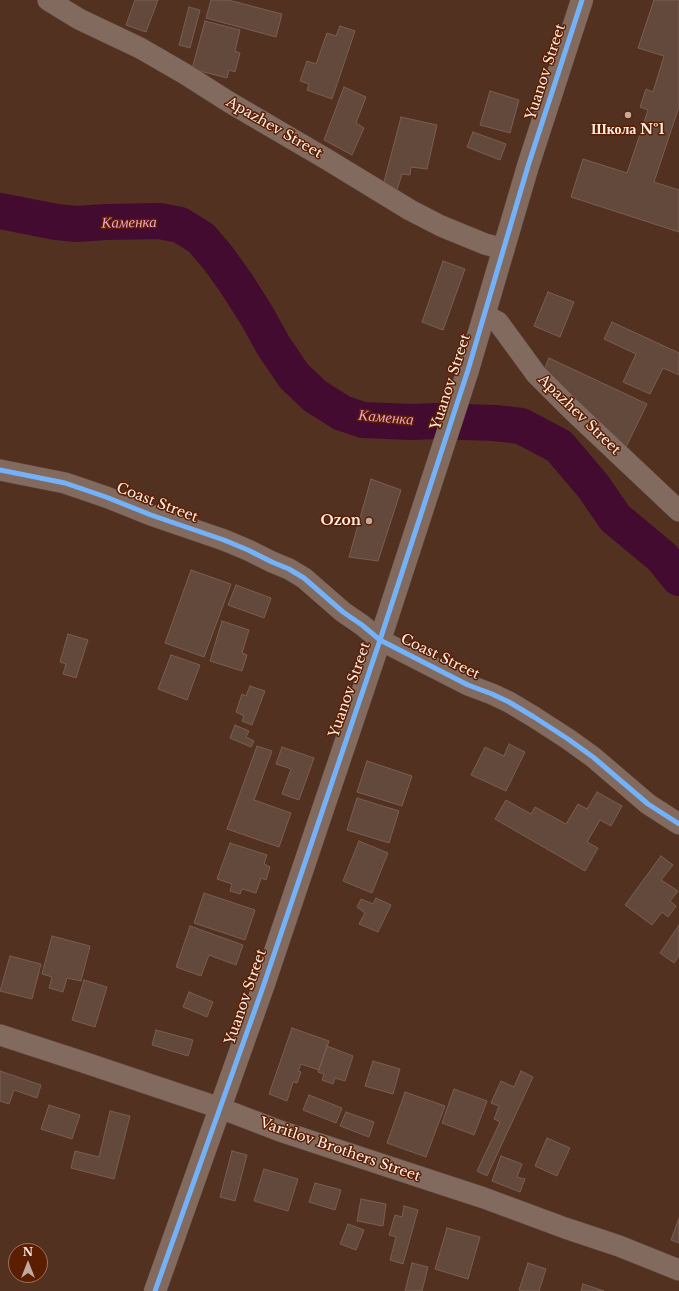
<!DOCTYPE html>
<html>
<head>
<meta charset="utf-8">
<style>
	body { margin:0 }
	#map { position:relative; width:679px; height:1291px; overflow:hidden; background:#523120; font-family:"Libre Baskerville",serif }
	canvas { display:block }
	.north { position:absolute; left:8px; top:1243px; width:40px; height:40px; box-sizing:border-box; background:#5b1e00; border:1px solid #9c715c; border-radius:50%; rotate:0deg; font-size:11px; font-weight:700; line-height:16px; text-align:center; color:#fdede7 }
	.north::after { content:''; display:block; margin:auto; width:14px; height:18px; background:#c1aba1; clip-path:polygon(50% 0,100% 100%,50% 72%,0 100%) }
</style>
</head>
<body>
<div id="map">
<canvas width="679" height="1291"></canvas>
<div class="north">N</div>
</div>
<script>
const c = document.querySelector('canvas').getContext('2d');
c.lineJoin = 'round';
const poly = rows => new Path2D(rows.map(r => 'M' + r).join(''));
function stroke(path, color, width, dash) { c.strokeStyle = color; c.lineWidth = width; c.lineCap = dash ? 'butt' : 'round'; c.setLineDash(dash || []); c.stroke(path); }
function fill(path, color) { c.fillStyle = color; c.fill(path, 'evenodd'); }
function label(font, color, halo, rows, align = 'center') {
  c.font = font + ' "Libre Baskerville",serif'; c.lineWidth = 3; c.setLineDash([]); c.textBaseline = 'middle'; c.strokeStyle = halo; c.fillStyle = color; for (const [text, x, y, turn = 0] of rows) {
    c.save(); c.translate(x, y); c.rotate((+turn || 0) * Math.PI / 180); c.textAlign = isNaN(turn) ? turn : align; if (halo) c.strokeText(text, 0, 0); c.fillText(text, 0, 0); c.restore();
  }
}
stroke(poly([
	[0,211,56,222,77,224,106,222,160,221,180,225,201,238,218,258,236,283,257,316,273,345,294,376,315,396,342,413,363,420,412,422,435,421,495,423,521,426,559,446,593,486,615,518,662,557,679,578]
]), '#430b2f', 36);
const building = poly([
	[135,0,158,0,146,32,126,25,135,0],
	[211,0,228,0,282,14,276,37,206,18,211,0],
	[654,0,679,0,679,107,654,182,679,190,679,232,571,197,583,159,627,173,648,110,640,107,646,89,653,92,664,56,638,48,654,0],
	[189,7,200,10,190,48,179,45,189,7],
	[205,21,240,30,235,51,240,53,235,72,229,70,227,78,192,69,205,21],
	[340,26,355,31,332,99,307,90,309,84,300,81,307,61,316,64,327,33,336,36,340,26],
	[344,87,366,97,356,123,364,128,352,155,324,140,344,87],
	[490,91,519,100,510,133,480,125,490,91],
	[401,117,437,125,427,169,411,167,410,175,402,174,397,190,384,182,401,117],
	[473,132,506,144,500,160,467,147,473,132],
	[443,261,465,269,443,330,422,322,443,261],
	[548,292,574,302,560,337,534,326,548,292],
	[612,322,679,353,679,375,663,368,650,394,623,382,636,354,604,339,612,322],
	[549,358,647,404,625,449,543,372,549,358],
	[371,479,401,490,378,561,349,557,371,479],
	[191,570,231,584,204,657,165,643,191,570],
	[236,585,271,598,264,618,228,605,236,585],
	[222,621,249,630,242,653,247,655,242,671,210,661,222,621],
	[68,634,88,640,76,678,63,674,66,664,60,662,68,634],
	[171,655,200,665,187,700,158,689,171,655],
	[250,686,265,691,252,725,242,721,244,716,236,712,242,694,246,696,250,686],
	[235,725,249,731,246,737,254,741,251,747,230,738,235,725],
	[509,744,525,752,506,791,471,775,485,747,504,756,509,744],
	[257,746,272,751,254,800,291,813,279,847,227,829,257,746],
	[282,747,314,758,299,800,282,794,291,769,276,764,282,747],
	[367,761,412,776,402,806,357,792,367,761],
	[597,792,622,806,611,826,600,820,587,842,598,848,585,871,495,819,506,800,531,814,535,807,566,824,578,804,587,809,597,792],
	[357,798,399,811,389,843,347,830,357,798],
	[359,841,388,853,372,893,343,881,359,841],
	[230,843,267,855,264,864,270,867,266,880,261,878,256,893,242,889,240,894,230,891,232,884,217,879,230,843],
	[661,856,673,865,661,880,678,891,670,901,676,906,668,917,662,912,652,925,625,905,661,856],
	[204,893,255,910,245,940,194,923,204,893],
	[376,898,391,905,378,932,359,924,365,913,357,907,361,899,373,904,376,898],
	[679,925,679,956,674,963,660,953,679,925],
	[190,926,243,945,236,965,209,955,201,976,176,967,190,926],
	[52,936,90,946,81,981,67,978,63,992,49,988,52,977,42,974,52,936],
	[10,956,41,964,32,999,0,991,10,956],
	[84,980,107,987,95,1027,72,1020,84,980],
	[189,992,213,1002,207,1017,183,1007,189,992],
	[292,1028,329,1041,319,1070,301,1064,298,1071,301,1072,297,1083,293,1082,287,1101,269,1094,292,1028],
	[156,1030,193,1040,188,1056,152,1045,156,1030],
	[327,1046,353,1056,345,1081,335,1078,333,1084,322,1080,324,1074,318,1072,327,1046],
	[373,1061,400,1069,393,1094,365,1086,373,1061],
	[0,1071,41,1085,37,1098,14,1090,9,1104,0,1101,0,1071],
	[521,1071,533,1077,487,1176,477,1171,500,1122,494,1119,499,1106,491,1103,501,1081,514,1087,521,1071],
	[454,1089,487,1101,474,1135,442,1123,454,1089],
	[405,1092,445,1106,426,1157,387,1143,405,1092],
	[309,1095,342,1108,336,1123,303,1110,309,1095],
	[49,1105,80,1115,72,1139,41,1129,49,1105],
	[110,1111,130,1116,114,1179,71,1168,75,1151,99,1157,110,1111],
	[346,1112,374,1122,369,1137,340,1126,346,1112],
	[547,1138,570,1148,557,1176,535,1166,547,1138],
	[232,1151,247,1155,235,1201,220,1197,232,1151],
	[501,1156,522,1164,517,1177,525,1179,520,1192,492,1181,501,1156],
	[264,1169,298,1179,288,1211,254,1201,264,1169],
	[315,1183,341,1190,335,1210,309,1202,315,1183],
	[361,1199,386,1204,383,1226,357,1221,361,1199],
	[404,1206,418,1210,403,1264,390,1260,396,1237,389,1235,395,1215,402,1217,404,1206],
	[679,1218,679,1243,671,1240,679,1218],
	[348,1224,364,1230,356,1250,340,1244,348,1224],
	[447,1228,480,1237,468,1279,435,1269,447,1228],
	[412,1263,428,1267,422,1291,405,1291,412,1263],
	[528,1263,546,1269,539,1291,524,1291,519,1290,528,1263],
	[583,1284,604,1291,581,1291,583,1284]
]);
fill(building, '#63493c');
stroke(building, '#7a5e51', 1);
const minor = poly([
	[48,0,79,19,140,48,185,74,229,102,328,160,410,210,441,226,485,244,504,249],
	[484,315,498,322,536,374,571,409,679,511],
	[0,470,65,483,106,497,151,515,224,540,248,550,272,562,289,569,304,578,343,612,362,625,380,640,468,685,492,694,509,702,534,717,568,739,593,757,648,804,679,824],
	[0,1035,80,1061,220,1108,280,1131,484,1198,565,1228,619,1246,679,1270]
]);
const tertiary = poly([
	[155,1291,263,987,380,640,468,370,528,166,582,0]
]);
stroke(minor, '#604a3f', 22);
stroke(tertiary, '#604a3f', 23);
stroke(minor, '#836a5f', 21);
stroke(tertiary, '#836a5f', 22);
stroke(poly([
	[0,470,65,483,106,497,151,515,224,540,248,550,272,562,289,569,304,578,343,612,362,625,380,640,468,685,492,694,509,702,534,717,568,739,593,757,648,804,679,824],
	[155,1291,263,987,380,640,468,370,528,166,582,0]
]), '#73b2f8', 5);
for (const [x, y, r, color] of [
	[628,115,4,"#c1aba1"],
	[369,521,4,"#c1aba1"]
]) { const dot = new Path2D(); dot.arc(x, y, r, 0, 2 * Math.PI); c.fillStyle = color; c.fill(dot); stroke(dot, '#5b1e00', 1.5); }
label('14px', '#fdede7', '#5b1e00', [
	["Yuanov Street",546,72,-72],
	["Apazhev Street",274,128,30],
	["Yuanov Street",451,382,-72],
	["Apazhev Street",579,415,44],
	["Coast Street",157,503,21],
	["Coast Street",440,657,26],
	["Yuanov Street",350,690,-71],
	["Yuanov Street",246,997,-71],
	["Varitlov Brothers Street",340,1150,19]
]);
label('bold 14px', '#fdede7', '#5b1e00', [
	["Школа №1",628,130],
	["Ozon",361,521,"right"]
]);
label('italic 15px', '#f29fd1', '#5b1e00', [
	["Каменка",129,223,-1],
	["Каменка",386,418,5]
]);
</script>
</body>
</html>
